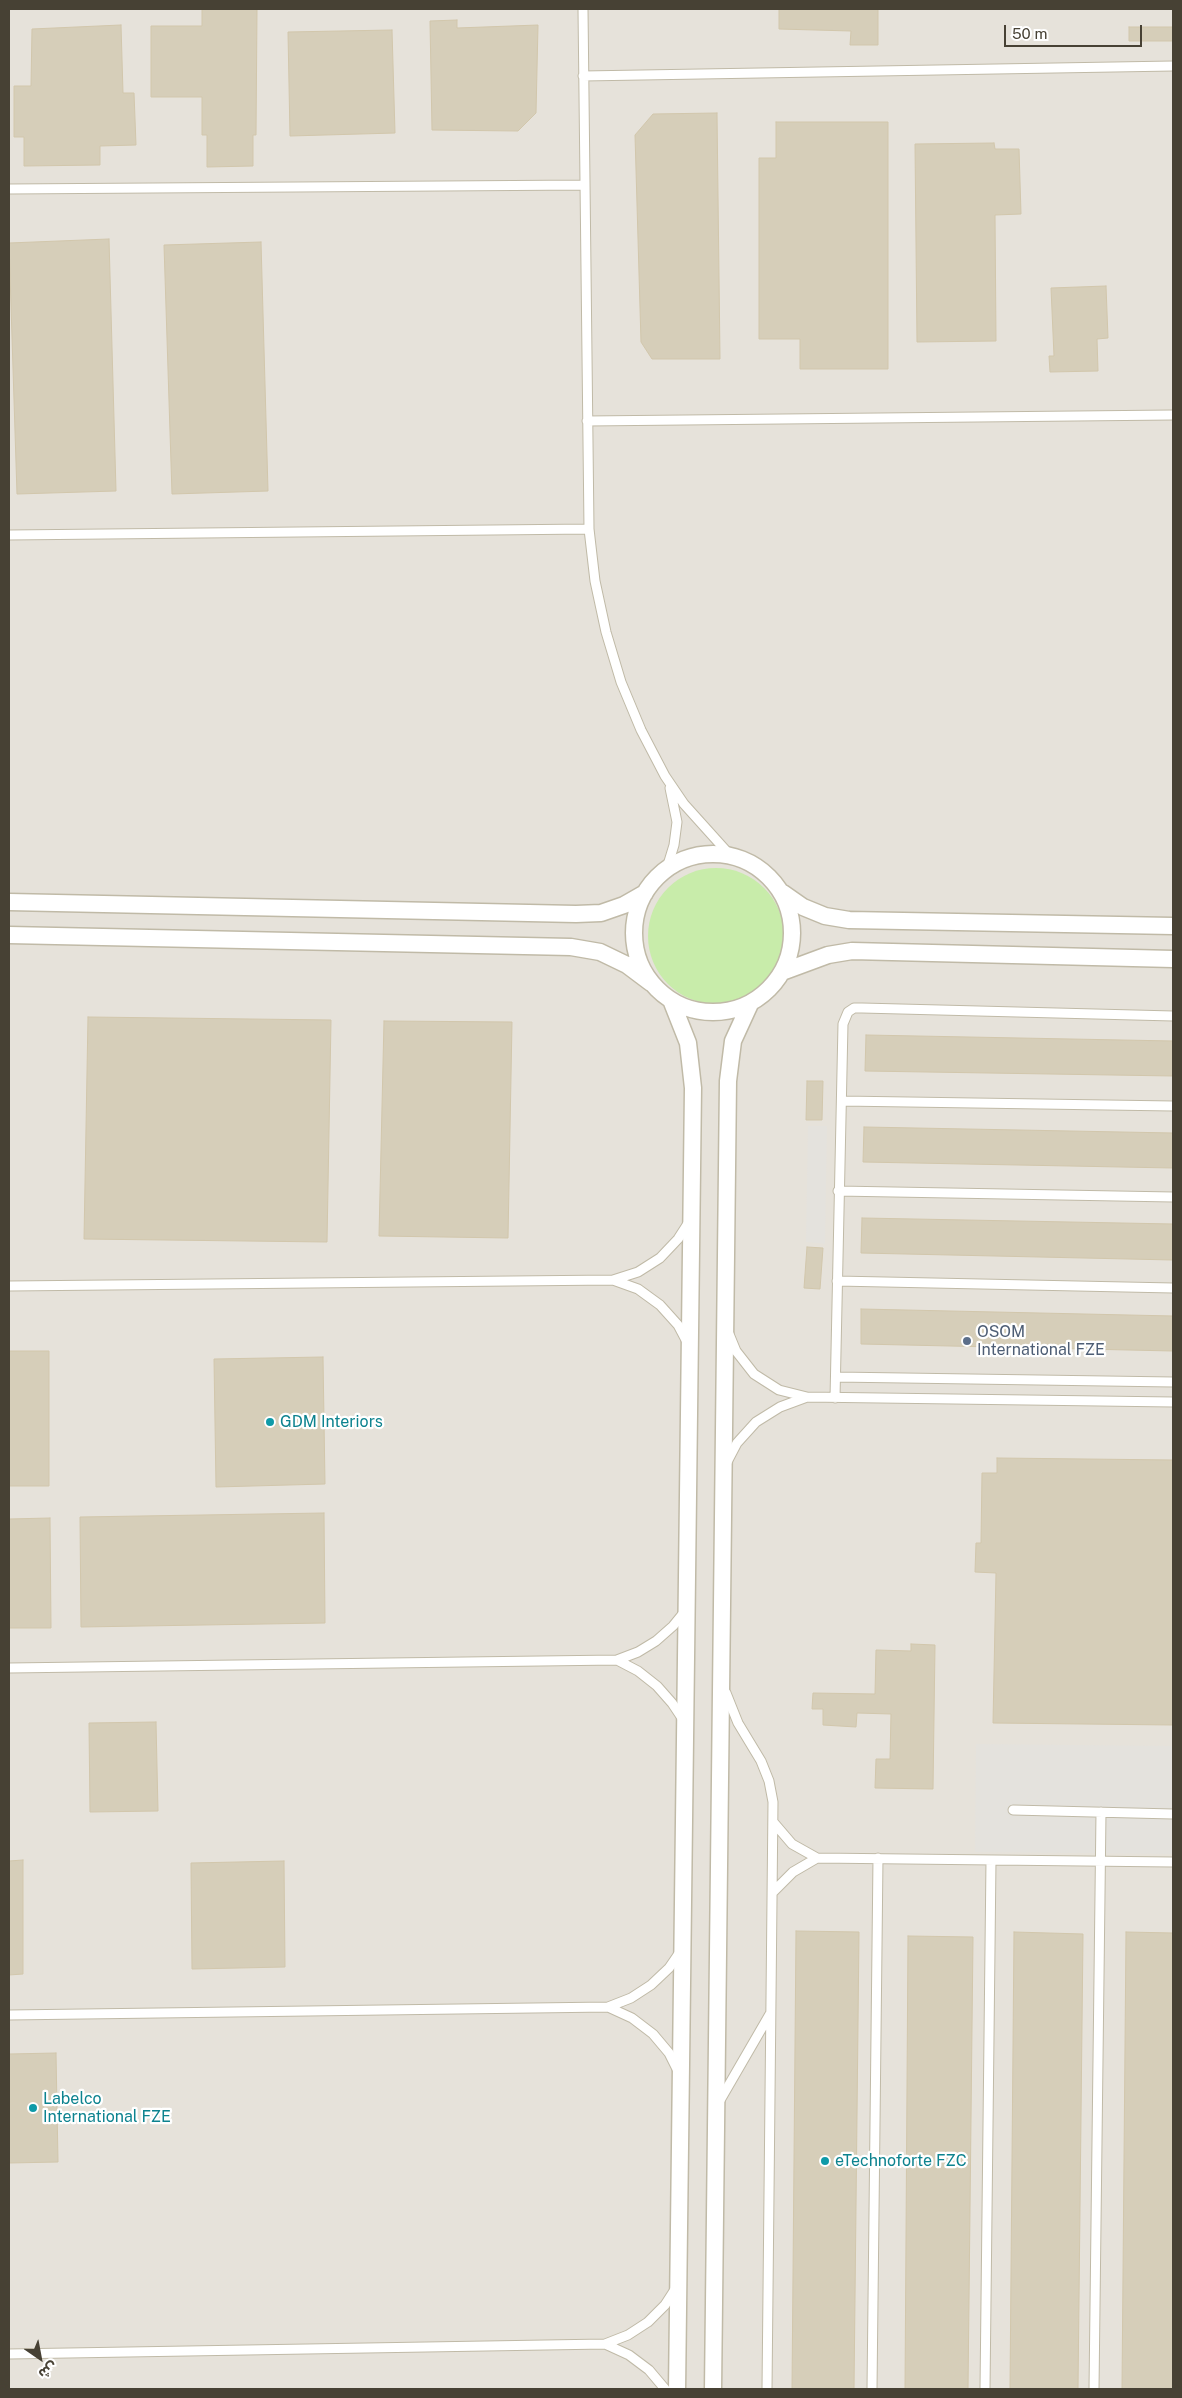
<!DOCTYPE html>
<html>
<head>
<meta charset="utf-8">
<style>
	body { margin:0 }
	#map { position:relative; width:1182px; height:2398px; overflow:hidden; background:#f4f1e5; font-family:"Public Sans","Noto Sans Arabic",sans-serif }
	canvas { display:block }
	.frame { position:absolute; inset:0; border:10px solid #474134; pointer-events:none }
	.north { position:absolute; left:15px; top:2333px; width:50px; height:50px; -webkit-text-stroke:4px #fff; paint-order:stroke; rotate:147deg; font-size:14px; font-weight:700; line-height:20px; text-align:center; color:#474134 }
	.north::after { content:''; display:block; margin:auto; width:18px; height:22px; background:#474134; clip-path:polygon(50% 0,100% 100%,50% 72%,0 100%) }
	.scale { position:absolute; left:1004px; top:25px; width:138px; height:22px; box-sizing:border-box; border:2px solid #474134; border-top:0; padding-left:6px; font-size:15px; line-height:18px; white-space:nowrap; color:#474134; -webkit-text-stroke:4px #fff; paint-order:stroke }
</style>
</head>
<body>
<div id="map">
<canvas width="1182" height="2398"></canvas>
<div class="frame"></div>
<div class="north">ش</div>
<div class="scale">50 m</div>
</div>
<script>
const c = document.querySelector('canvas').getContext('2d');
c.lineJoin = 'round';
function fill(path, color) { c.fillStyle = color; c.fill(path, 'evenodd'); }
const poly = rows => new Path2D(rows.map(r => 'M' + r).join(''));
function stroke(path, color, width, dash) { c.strokeStyle = color; c.lineWidth = width; c.lineCap = dash ? 'butt' : 'round'; c.setLineDash(dash || []); c.stroke(path); }
function label(font, color, halo, rows, align = 'center') {
  c.font = font + ' "Public Sans",sans-serif'; c.lineWidth = 4.5; c.setLineDash([]); c.textBaseline = 'middle'; c.strokeStyle = halo; c.fillStyle = color; for (const [text, x, y, turn = 0] of rows) {
    c.save(); c.translate(x, y); c.rotate((+turn || 0) * Math.PI / 180); c.textAlign = isNaN(turn) ? turn : align; if (halo) c.strokeText(text, 0, 0); c.fillText(text, 0, 0); c.restore();
  }
}
fill(poly([
	[9,9,1173,9,1173,2389,9,2389]
]), '#e6e2da');
fill(poly([
	'648 936a68 68 0 1 1 136 0a68 68 0 1 1-136 0Z'
]), '#c8ecaa');
fill(poly([
	[808,1126,827,1126,825,1244,806,1242],
	[976,1744,1173,1746,1173,1854,975,1852]
]), '#e4e2dd');
const building = poly([
	[202,9,257,9,256,135,253,135,253,166,207,167,207,135,202,135,202,97,151,97,151,26,202,26,202,9],
	[779,9,878,9,878,45,850,45,851,31,779,29,779,9],
	[457,20,457,28,538,25,536,113,518,131,432,130,430,21,457,20],
	[121,25,123,93,134,93,136,145,100,146,100,165,24,166,24,137,14,137,14,86,31,86,32,29,121,25],
	[1129,27,1173,27,1173,41,1129,41,1129,27],
	[392,30,395,133,290,136,288,32,392,30],
	[717,113,720,359,652,359,641,342,635,135,653,114,717,113],
	[776,122,888,122,888,369,800,369,800,339,759,339,759,158,776,158,776,122],
	[994,143,995,149,1019,149,1021,214,995,215,996,341,917,342,915,144,994,143],
	[109,239,116,491,17,494,9,243,109,239],
	[261,242,268,491,172,494,164,245,261,242],
	[1106,286,1108,338,1097,339,1098,371,1050,372,1049,356,1054,356,1051,288,1106,286],
	[88,1017,331,1020,327,1242,84,1239,88,1017],
	[384,1021,512,1022,508,1238,379,1236,384,1021],
	[866,1035,1173,1041,1173,1076,865,1071,866,1035],
	[807,1081,823,1081,822,1120,806,1120,807,1081],
	[864,1127,1173,1133,1173,1168,863,1162,864,1127],
	[862,1218,1173,1224,1173,1260,861,1253,862,1218],
	[807,1247,823,1248,820,1289,804,1288,807,1247],
	[861,1309,1173,1316,1173,1351,861,1344,861,1309],
	[9,1351,49,1351,49,1486,9,1486,9,1351],
	[323,1357,325,1484,216,1487,214,1359,323,1357],
	[997,1458,1173,1460,1173,1725,993,1723,996,1573,975,1572,976,1543,981,1543,982,1473,997,1473,997,1458],
	[324,1513,325,1623,81,1627,80,1517,324,1513],
	[50,1518,51,1628,9,1628,9,1519,50,1518],
	[911,1644,935,1645,933,1789,875,1788,876,1759,890,1759,891,1714,857,1713,856,1727,823,1725,823,1709,812,1709,813,1693,875,1694,876,1650,911,1651,911,1644],
	[156,1722,158,1811,90,1812,89,1723,156,1722],
	[23,1860,23,1974,9,1975,9,1861,23,1860],
	[284,1861,285,1967,192,1969,191,1863,284,1861],
	[796,1931,859,1932,854,2389,792,2389,796,1931],
	[1014,1932,1083,1934,1078,2389,1010,2389,1014,1932],
	[1126,1932,1173,1933,1173,2389,1122,2389,1126,1932],
	[908,1936,973,1937,968,2389,905,2389,908,1936],
	[56,2053,58,2162,9,2163,9,2054,56,2053]
]);
fill(building, '#d6ceb9');
stroke(building, '#d2c7ac', 1);
const service = poly([
	[583,9,589,529,595,581,606,632,621,682,641,730,665,776,684,804,729,854],
	[583,76,1173,66],
	[9,189,585,185],
	[587,421,1173,415],
	[9,535,589,529],
	[667,868,674,845,677,822,670,788],
	[842,1101,1173,1106],
	[838,1191,1173,1197],
	[613,1280,638,1289,660,1305,678,1325,687,1342],
	[837,1281,1173,1288],
	[9,1286,613,1280,638,1272,660,1258,678,1239,689,1222],
	[729,1334,736,1351,754,1374,779,1390,807,1397,1173,1402],
	[836,1377,1173,1382],
	[835,1398,843,1024,848,1012,854,1008,862,1008,1173,1016],
	[726,1464,737,1443,756,1422,780,1407,807,1397],
	[617,1660,638,1671,657,1686,672,1703,684,1721],
	[9,1668,617,1660,638,1652,656,1641,673,1626,686,1610],
	[726,1693,738,1723,761,1761,769,1781,773,1802,767,2389],
	[1013,1810,1173,1814],
	[774,1823,792,1844,817,1858,1173,1862],
	[773,1892,793,1872,817,1858],
	[608,2007,632,2018,653,2034,669,2053,678,2071],
	[9,2015,608,2007,631,1998,651,1985,669,1968,680,1952],
	[719,2102,770,2014],
	[605,2344,629,2355,649,2370,665,2389],
	[9,2354,605,2344,628,2335,648,2322,665,2305,676,2288],
	[872,2389,878,1858],
	[985,2389,991,1860],
	[1094,2389,1101,1812]
]);
const minor = poly([
	'634 933a79 79 0 1 1 158 0a79 79 0 1 1-158 0Z',
	[783,893,803,907,825,916,849,920,1173,926],
	[9,902,576,914,601,913,624,905,645,893],
	[9,935,571,947,600,952,627,965,651,983],
	[782,972,828,955,852,951,1173,959],
	[671,1000,688,1043,693,1088,677,2389],
	[713,2389,728,1081,733,1041,750,1004]
]);
stroke(service, '#c0baa7', 11);
stroke(minor, '#c0baa7', 19);
stroke(service, '#fff', 9);
stroke(minor, '#fff', 16);
for (const [x, y, r, color] of [
	[967,1341,5,"#5c6f8a"],
	[270,1422,5,"#0f9aa8"],
	[33,2108,5,"#0f9aa8"],
	[825,2161,5,"#0f9aa8"]
]) { const dot = new Path2D(); dot.arc(x, y, r, 0, 2 * Math.PI); c.fillStyle = color; c.fill(dot); stroke(dot, '#fff', 2); }
label('16px', '#4e5e75', '#fff', [
	["OSOM",977,1332],
	["International FZE",977,1350]
], 'left');
label('16px', '#0d838f', '#fff', [
	["GDM Interiors",280,1422],
	["Labelco",43,2099],
	["International FZE",43,2117],
	["eTechnoforte FZC",835,2161]
], 'left');
</script>
</body>
</html>
